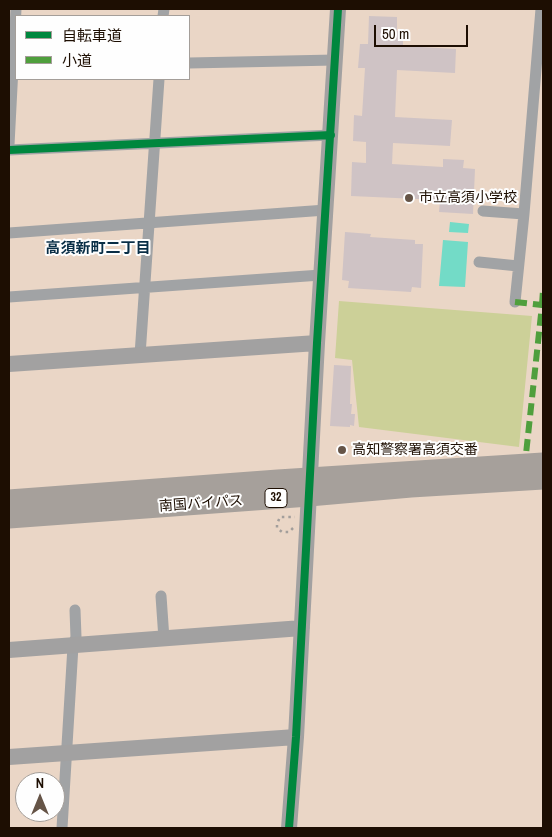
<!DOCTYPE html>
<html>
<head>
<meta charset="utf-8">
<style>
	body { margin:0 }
	#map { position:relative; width:552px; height:837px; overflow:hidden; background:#ead6c6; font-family:"Archivo Narrow","Noto Sans JP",sans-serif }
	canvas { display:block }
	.frame { position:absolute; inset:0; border:10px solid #1d0e02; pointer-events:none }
	.legend { position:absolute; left:15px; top:15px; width:175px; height:65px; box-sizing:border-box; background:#fefefe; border:1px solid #a49e99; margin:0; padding:6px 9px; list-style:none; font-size:15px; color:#1d0e02 }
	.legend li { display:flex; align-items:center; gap:10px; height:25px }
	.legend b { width:25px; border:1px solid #a49e99 }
	.north { position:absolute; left:15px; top:772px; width:50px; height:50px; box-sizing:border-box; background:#fefefe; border:1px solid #a49e99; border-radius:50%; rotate:0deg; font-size:14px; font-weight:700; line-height:20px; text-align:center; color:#1d0e02 }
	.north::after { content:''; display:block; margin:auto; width:18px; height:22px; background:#655447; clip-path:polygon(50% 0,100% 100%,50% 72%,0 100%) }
	.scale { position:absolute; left:374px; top:25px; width:94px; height:22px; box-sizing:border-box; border:2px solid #1d0e02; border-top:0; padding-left:6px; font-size:15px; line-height:18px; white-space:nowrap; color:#1d0e02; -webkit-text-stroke:4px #fefefe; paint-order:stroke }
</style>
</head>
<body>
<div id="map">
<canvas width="552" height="837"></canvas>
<div class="frame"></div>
<ul class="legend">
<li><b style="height:6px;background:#00873e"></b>自転車道</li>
<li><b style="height:6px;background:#4f9f3d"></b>小道</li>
</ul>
<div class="north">N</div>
<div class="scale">50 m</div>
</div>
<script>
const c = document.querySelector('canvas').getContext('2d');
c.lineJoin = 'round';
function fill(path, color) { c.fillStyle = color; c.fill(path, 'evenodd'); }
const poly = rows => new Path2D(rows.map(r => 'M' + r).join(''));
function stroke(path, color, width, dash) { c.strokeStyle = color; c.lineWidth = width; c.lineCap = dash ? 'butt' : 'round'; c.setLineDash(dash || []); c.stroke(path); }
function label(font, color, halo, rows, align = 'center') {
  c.font = font + ' "Archivo Narrow","Noto Sans JP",sans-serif'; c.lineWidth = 4; c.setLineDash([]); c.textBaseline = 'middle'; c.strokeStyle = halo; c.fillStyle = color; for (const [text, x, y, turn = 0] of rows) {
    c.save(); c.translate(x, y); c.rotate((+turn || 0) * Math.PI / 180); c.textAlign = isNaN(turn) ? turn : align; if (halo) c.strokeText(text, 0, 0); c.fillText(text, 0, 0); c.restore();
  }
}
fill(poly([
	[339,301,532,316,519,447,359,427,352,360,335,358]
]), '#ccd098');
fill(poly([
	[450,222,469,224,468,233,449,232],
	[443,240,468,242,465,287,439,286]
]), '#73dbc7');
fill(poly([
	[369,16,397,17,397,31,403,31,403,46,456,49,455,73,397,70,395,117,452,120,450,146,393,143,392,164,443,167,443,159,464,160,463,168,475,169,473,214,439,212,440,200,351,196,352,162,366,163,366,142,353,141,354,115,362,116,365,68,358,68,360,44,368,44],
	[345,232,371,234,370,237,415,240,415,244,423,244,421,288,412,287,411,292,348,288,349,281,342,280],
	[334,365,351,366,350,404,352,404,351,414,355,414,354,426,350,425,350,427,330,426]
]), '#cfc3c5');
stroke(poly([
	[293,528,289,532,282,532,277,528,277,524,280,517,295,517]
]), '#a29e9b', 2.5, [2.5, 4]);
stroke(poly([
	[163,16,164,9],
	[189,63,335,60],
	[9,145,16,9],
	[9,150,331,135],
	[483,211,524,214],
	[9,233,326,210],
	[479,262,518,266],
	[9,297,321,275],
	[515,302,524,214,541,9],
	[140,355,159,79],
	[161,596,164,639],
	[62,828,73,646,76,637,75,610]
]), '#a1a3a5', 11);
stroke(poly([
	[9,364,317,343],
	[9,650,302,628],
	[9,757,296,737],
	[289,828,296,737,317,343,338,9]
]), '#a2a1a1', 16);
stroke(poly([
	[9,500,278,480,543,463],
	[9,518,309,496,411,487,543,479]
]), '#a6a09b', 21);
stroke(poly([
	[515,302,542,305,526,454],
	[542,305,543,290]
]), '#4f9f3d', 6, [12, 6]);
stroke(poly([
	[9,150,331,135],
	[289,828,296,737,317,343,338,9]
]), '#00873e', 8);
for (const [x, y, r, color] of [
	[409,198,5,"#655447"],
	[342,450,5,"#655447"]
]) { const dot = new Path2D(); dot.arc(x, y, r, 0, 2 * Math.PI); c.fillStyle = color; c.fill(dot); stroke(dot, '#fefefe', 2); }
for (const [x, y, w] of [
	[276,498,22]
]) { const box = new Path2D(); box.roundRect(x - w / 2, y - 9.5, w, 19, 4); c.fillStyle = '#fefefe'; c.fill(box); stroke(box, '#1d0e02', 1); }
label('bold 12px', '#1d0e02', null, [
	["32",276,498]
]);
label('14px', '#1d0e02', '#fefefe', [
	["市立高須小学校",419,198],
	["高知警察署高須交番",352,450]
], 'left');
label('14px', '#1d0e02', '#fefefe', [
	["南国バイパス",201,504,-4]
]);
label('bold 15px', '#092e46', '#fefefe', [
	["高須新町二丁目",98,249]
]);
</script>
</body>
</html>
